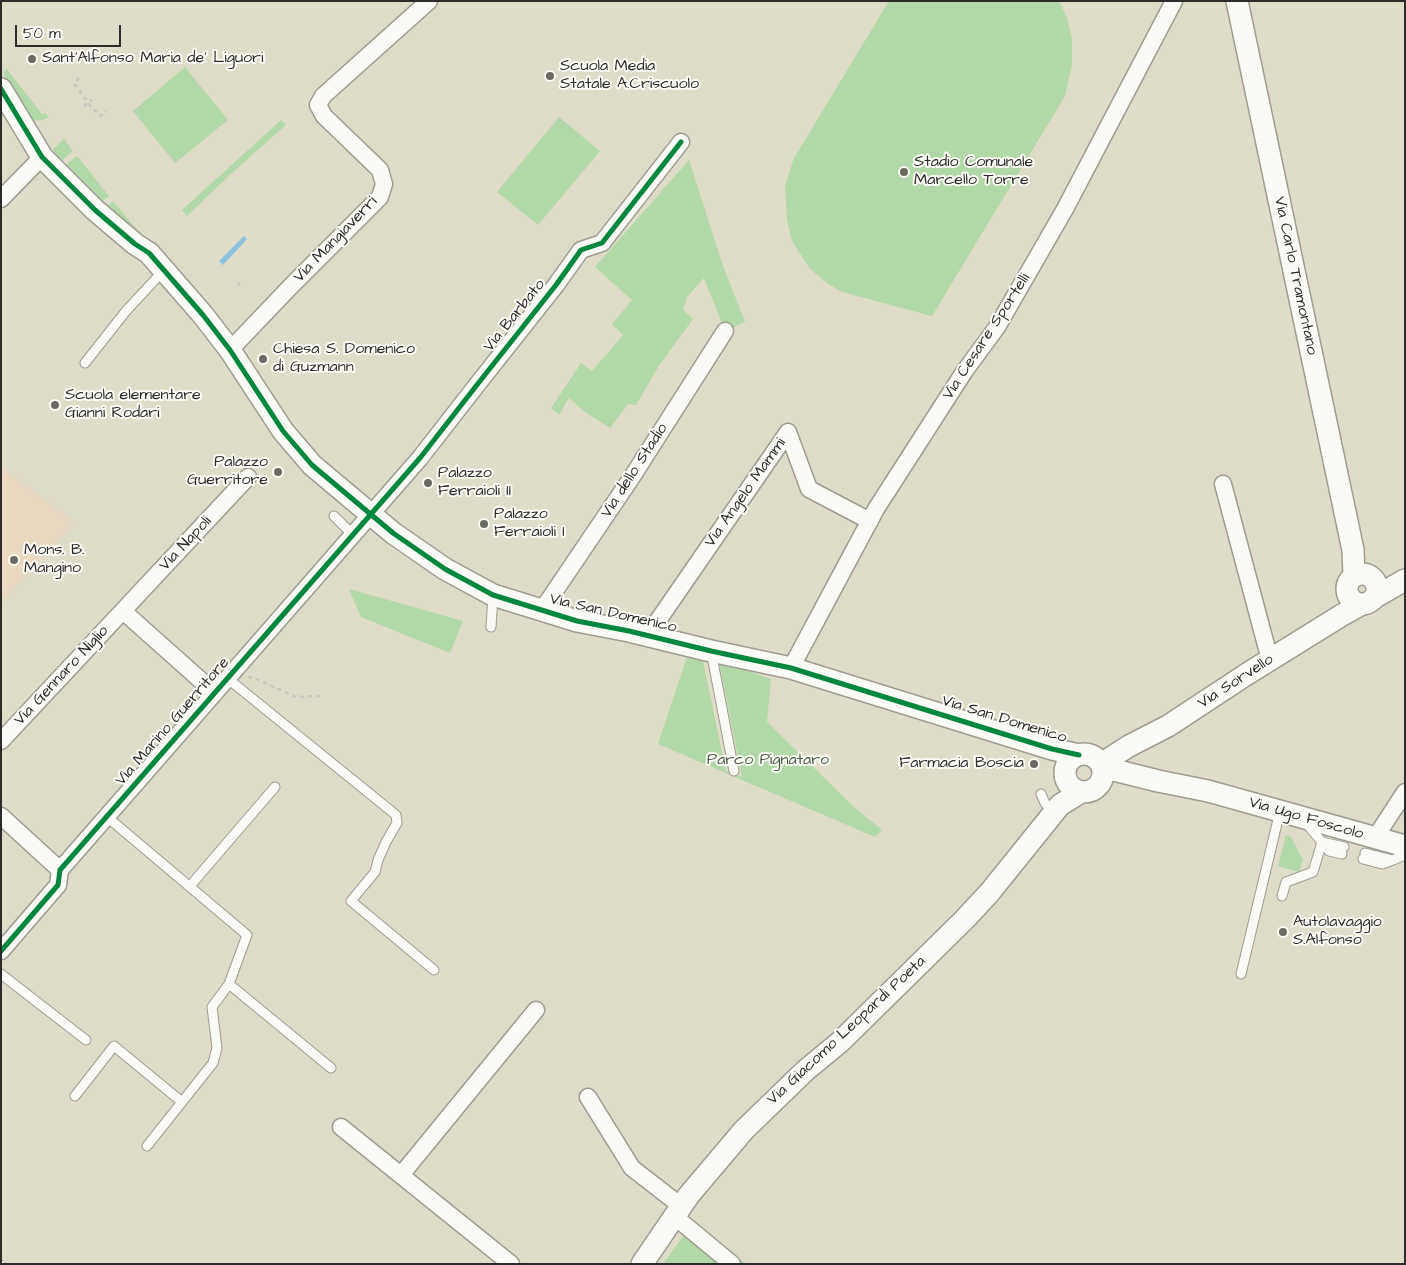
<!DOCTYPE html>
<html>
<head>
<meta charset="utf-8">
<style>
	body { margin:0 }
	#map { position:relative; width:1406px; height:1265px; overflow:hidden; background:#dfdcc9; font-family:"Architects Daughter",sans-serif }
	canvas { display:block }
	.frame { position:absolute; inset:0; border:2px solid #2b2b2b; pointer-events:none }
	.scale { position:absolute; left:15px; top:25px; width:106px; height:22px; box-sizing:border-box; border:2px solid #2b2b2b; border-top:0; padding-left:6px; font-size:15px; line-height:18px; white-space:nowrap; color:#2b2b2b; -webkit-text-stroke:4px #fdfcf7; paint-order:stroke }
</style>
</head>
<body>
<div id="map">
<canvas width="1406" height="1265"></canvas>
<div class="frame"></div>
<div class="scale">50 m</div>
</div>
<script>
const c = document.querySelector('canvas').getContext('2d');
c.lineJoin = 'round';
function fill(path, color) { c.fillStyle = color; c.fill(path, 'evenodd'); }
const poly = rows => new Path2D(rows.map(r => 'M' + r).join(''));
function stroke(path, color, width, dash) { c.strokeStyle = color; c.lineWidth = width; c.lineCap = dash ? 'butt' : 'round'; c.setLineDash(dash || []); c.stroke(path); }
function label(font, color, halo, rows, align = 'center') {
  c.font = font + ' "Architects Daughter",sans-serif'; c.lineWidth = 4; c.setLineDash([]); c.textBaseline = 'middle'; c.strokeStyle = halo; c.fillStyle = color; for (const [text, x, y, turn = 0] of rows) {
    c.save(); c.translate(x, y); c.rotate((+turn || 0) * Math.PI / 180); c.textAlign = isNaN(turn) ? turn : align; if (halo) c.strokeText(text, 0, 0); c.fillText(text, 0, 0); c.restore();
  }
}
fill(poly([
	[1,467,74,522,1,602]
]), '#e9d8c2');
fill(poly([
	[889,1,1059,1,1067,18,1072,39,1072,65,1065,96,932,316,842,292,827,283,810,269,792,241,787,220,785,186,794,158],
	[185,67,228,120,175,163,133,111],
	[6,68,42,114,45,113,49,117,43,120,31,121,6,83,4,73],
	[559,117,600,151,538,225,497,192],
	[281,120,286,125,234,171,187,216,182,210],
	[64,139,73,151,60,162,53,149],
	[77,156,109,196,98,205,63,167],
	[689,160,723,266,745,322,725,331,704,278,687,297,683,310,693,319,660,364,636,405,628,404,610,428,585,412,569,398,559,415,551,408,581,363,592,371,623,335,612,324,632,300,595,267],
	[113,201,138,231,133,230,103,210],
	[349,589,463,621,450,653,361,617],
	[688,654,702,657,726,771,742,777,719,662,771,679,767,722,853,806,882,830,875,837,658,744],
	[1286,835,1291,837,1303,860,1299,872,1278,866],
	[694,1221,746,1264,663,1264]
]), '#b2d7a8');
fill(poly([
	[244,236,247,239,223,265,219,261]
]), '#8dc1db');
const service = poly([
	[85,363,126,311,164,270],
	[334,516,353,535],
	[491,627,493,596],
	[711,651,734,771],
	[227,678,396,815,397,823,386,842,378,860,375,872,351,901,434,970],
	[1041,794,1045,803,1054,812],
	[106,816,247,935,229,984,331,1068],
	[1306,823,1322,842,1344,847],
	[1322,842,1329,851,1342,854],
	[1365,853,1393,860,1405,855],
	[1363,859,1382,864,1393,860],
	[190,886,275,787],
	[1282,896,1286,882,1313,872,1322,842],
	[1,974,86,1040],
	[1241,974,1280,811],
	[75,1096,114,1046,182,1102],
	[147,1146,213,1063,217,1048,212,1007,229,984]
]);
const minor = poly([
	[1,199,42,157],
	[230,350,292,285,380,197,384,184,380,170,324,116,318,105,323,96,429,1],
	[788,432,809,489,870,521],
	[1223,484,1270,660],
	[542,610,632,477,725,331],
	[123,611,215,693],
	[648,635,788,432],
	[791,668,876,509,964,372,997,327,1065,209,1174,1],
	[1,741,248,477],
	[1,816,60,870],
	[1375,838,1405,792],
	[1,951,58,885,60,870,420,458,480,381,556,285,581,250,602,243,681,142],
	[588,1097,632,1168,681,1206],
	[341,1127,511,1264],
	[401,1175,536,1010],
	[674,1216,732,1264]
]);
const tertiary = poly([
	[1237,1,1353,550,1354,575],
	[1,89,42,157,95,210,135,244,149,253,203,315,230,350,283,431,312,465,393,533,445,569,493,595,577,621,629,631,711,651,791,668,1052,749,1079,755],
	'1347 589a15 15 0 1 1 30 0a15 15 0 1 1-30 0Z',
	[1375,597,1405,580],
	'1065 773a19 19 0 1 1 38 0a19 19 0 1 1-38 0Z',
	[1101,764,1129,746,1168,726,1247,674,1342,615,1362,604],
	[1102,767,1158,781,1208,791,1405,846],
	[642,1264,689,1195,744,1130,806,1070,840,1042,965,919,990,892,1060,805,1081,792]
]);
stroke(service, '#9e9c91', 11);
stroke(minor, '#9e9c91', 19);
stroke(tertiary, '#9e9c91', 24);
stroke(poly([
	[79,78,74,83,88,103,100,116,106,111],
	[84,106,92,100],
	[238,283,240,285],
	[248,677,254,678,296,697,320,696]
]), '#c7c7c2', 2.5, [4, 4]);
stroke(service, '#fafaf7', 9);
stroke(minor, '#fafaf7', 16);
stroke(tertiary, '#fafaf7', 21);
const rail = poly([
	[1,1262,3,1264]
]);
stroke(rail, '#b2b2af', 5.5);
stroke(rail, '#fdfcf7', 4, [11]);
stroke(poly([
	[1,89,42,157,95,210,135,244,149,253,203,315,230,350,283,431,312,465,393,533,445,569,493,595,577,621,629,631,711,651,791,668,1052,749,1079,755],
	[1,951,58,885,60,870,420,458,480,381,556,285,581,250,602,243,681,142]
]), '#00873e', 5);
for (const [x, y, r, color] of [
	[32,59,5,"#6a6962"],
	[550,76,5,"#6a6962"],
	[904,172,5,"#6a6962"],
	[263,359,5,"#6a6962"],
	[55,405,5,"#6a6962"],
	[278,472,5,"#6a6962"],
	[428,483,5,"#6a6962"],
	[484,524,5,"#6a6962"],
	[14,560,5,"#6a6962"],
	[1034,764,5,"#6a6962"],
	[1283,932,5,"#6a6962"]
]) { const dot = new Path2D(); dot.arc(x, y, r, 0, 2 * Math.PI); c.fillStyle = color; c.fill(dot); stroke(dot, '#fdfcf7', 2); }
label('16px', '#2b2b2b', '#fdfcf7', [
	["Sant'Alfonso Maria de' Liguori",42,59],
	["Scuola Media",560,67],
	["Statale A.Criscuolo",560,85],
	["Stadio Comunale",914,163],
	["Marcello Torre",914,181],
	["Chiesa S. Domenico",273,350],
	["di Guzmann",273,368],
	["Scuola elementare",65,396],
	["Gianni Rodari",65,414],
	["Palazzo",268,463,"right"],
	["Guerritore",268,481,"right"],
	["Palazzo",438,474],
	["Ferraioli II",438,492],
	["Palazzo",494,515],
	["Ferraioli I",494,533],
	["Mons. B.",24,551],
	["Mangino",24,569],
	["Farmacia Boscia",1024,764,"right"],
	["Autolavaggio",1293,923],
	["S.Alfonso",1293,941]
], 'left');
label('16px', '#2b2b2b', '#fdfcf7', [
	["Via Mangiaverri",336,240,-46],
	["Via Carlo Tramontano",1295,276,78],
	["Via Barbato",515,316,-51],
	["Via Cesare Sportelli",987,337,-57],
	["Via dello Stadio",635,471,-57],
	["Via Angelo Mammì",746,493,-55],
	["Via Napoli",186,544,-47],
	["Via San Domenico",613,614,13],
	["Via Gennaro Niglio",62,676,-47],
	["Via Sorvello",1236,682,-33],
	["Via San Domenico",1004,720,17],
	["Via Marino Guerritore",173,722,-49],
	["Via Ugo Foscolo",1306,819,16],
	["Via Giacomo Leopardi Poeta",847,1031,-43]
]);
label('16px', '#485d48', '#fdfcf7', [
	["Parco Pignataro",768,761]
]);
</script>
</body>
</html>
